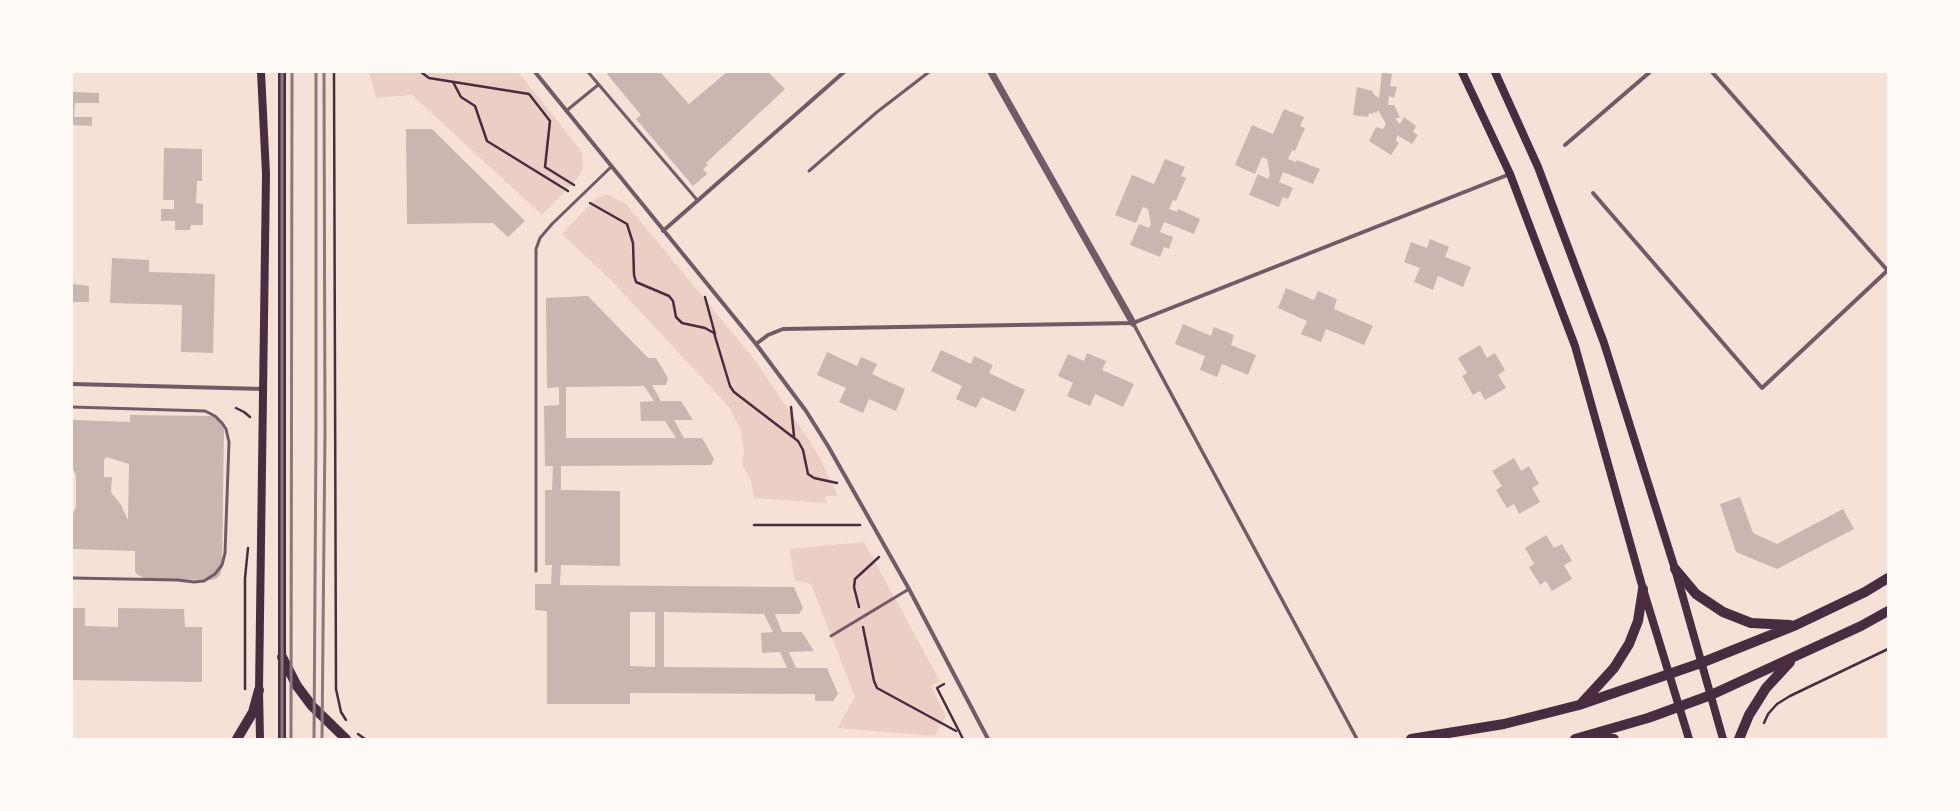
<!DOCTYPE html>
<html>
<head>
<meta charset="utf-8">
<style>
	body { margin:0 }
	#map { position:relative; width:1960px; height:811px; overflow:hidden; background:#f7e1d7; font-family:Rubik,sans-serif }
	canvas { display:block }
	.frame { position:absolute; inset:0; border:73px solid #fffaf5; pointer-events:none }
</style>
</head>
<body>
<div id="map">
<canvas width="1960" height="811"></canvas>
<div class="frame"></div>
</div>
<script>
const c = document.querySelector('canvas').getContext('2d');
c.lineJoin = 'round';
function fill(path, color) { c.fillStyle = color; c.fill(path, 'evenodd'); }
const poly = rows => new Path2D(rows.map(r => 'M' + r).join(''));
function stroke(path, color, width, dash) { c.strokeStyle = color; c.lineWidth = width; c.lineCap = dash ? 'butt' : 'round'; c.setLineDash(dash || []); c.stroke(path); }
fill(poly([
	[369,72,518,72,579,148,582,155,583,168,577,179,542,215,412,95,376,98],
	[607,194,627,205,755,360,809,440,820,458,838,496,825,496,826,503,754,498,751,481,742,464,744,450,740,429,729,407,611,280,562,234,595,199],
	[864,542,940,681,931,686,946,716,935,736,837,728,855,697,811,584,795,580,789,549]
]), '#ebcfc5');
fill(poly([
	[609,72,660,72,689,104,727,72,768,72,785,89,706,163,708,165,703,169,707,174,693,186,636,119,641,115,607,74],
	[1382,72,1392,74,1390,86,1397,87,1394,98,1389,96,1388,105,1394,105,1400,117,1395,119,1400,124,1404,117,1416,126,1413,132,1418,135,1412,144,1397,135,1396,141,1399,143,1391,155,1369,141,1376,127,1383,129,1386,124,1378,110,1376,113,1373,112,1373,114,1369,113,1368,117,1353,115,1357,87,1373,91,1373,94,1379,98],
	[72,92,99,93,99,103,75,103,74,117,92,117,92,126,72,125],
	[1284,109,1304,117,1300,126,1305,128,1295,151,1292,150,1288,159,1296,162,1297,160,1320,169,1313,184,1283,172,1279,182,1293,188,1288,199,1283,197,1279,207,1249,195,1258,174,1268,179,1270,174,1267,159,1262,157,1255,174,1235,165,1252,125,1273,134],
	[406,129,432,129,525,221,508,237,493,223,407,224],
	[164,148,202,149,202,181,197,181,196,203,203,204,203,225,191,225,190,230,175,230,175,221,161,221,161,209,174,209,174,200,163,200],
	[1165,159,1185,167,1181,176,1186,178,1176,201,1173,200,1169,209,1177,212,1178,209,1200,219,1194,234,1164,222,1160,232,1173,237,1169,249,1164,247,1160,257,1130,245,1139,224,1149,228,1151,224,1148,209,1143,207,1136,223,1115,215,1132,175,1154,184],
	[1430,239,1449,247,1445,257,1471,267,1463,287,1438,276,1433,290,1414,282,1420,268,1404,262,1411,242,1427,248],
	[112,258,149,260,149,272,215,274,213,353,181,352,182,305,110,303],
	[72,284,89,286,89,302,72,302],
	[1286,288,1314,300,1318,291,1337,299,1334,309,1373,326,1364,345,1326,329,1321,342,1301,334,1307,321,1278,308],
	[588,296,648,358,656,358,668,378,666,385,652,385,661,401,681,401,693,420,674,420,684,438,702,438,714,459,711,465,561,466,561,490,620,491,620,566,561,565,560,585,794,587,803,608,799,614,775,614,782,632,802,632,814,651,789,652,796,668,827,668,838,694,833,701,815,701,815,694,630,693,630,704,547,704,547,611,535,610,535,584,551,584,552,565,545,565,545,490,552,490,553,466,545,466,544,406,559,405,559,387,547,388,546,298],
	[644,386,654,401,640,402,641,421,665,421,676,438,566,438,566,387],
	[630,612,655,612,655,667,630,666],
	[664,612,764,614,773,632,761,633,762,653,780,652,787,668,664,667],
	[1183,324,1211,336,1214,327,1234,335,1231,345,1256,355,1248,375,1222,364,1217,377,1200,370,1205,356,1175,344],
	[1480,345,1487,358,1495,353,1505,370,1498,375,1506,388,1485,400,1480,391,1473,395,1462,376,1467,373,1458,358],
	[941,350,971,364,974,356,993,365,989,373,1025,390,1015,412,982,397,976,408,956,399,962,386,931,371],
	[827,352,857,366,861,357,877,364,872,374,905,389,896,411,869,399,863,413,839,402,846,388,817,375],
	[1087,353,1106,361,1102,370,1134,384,1123,407,1095,394,1090,406,1067,396,1073,383,1058,376,1068,354,1084,361],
	[130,415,213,416,218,418,224,429,222,568,220,575,216,579,210,580,146,579,138,575,135,572,135,551,72,549,72,515,76,507,76,476,72,466,72,420,130,422],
	[106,457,129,464,128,520,121,505,111,492,112,477,104,477,104,460],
	[1514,458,1521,471,1529,466,1539,484,1532,488,1540,502,1519,514,1514,504,1507,508,1496,490,1502,486,1492,471],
	[1740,497,1753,533,1777,544,1843,509,1854,529,1777,569,1736,552,1720,504],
	[1546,535,1554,548,1562,544,1572,561,1564,565,1572,579,1552,591,1546,581,1540,585,1529,567,1534,564,1525,548],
	[72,608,85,608,85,626,118,627,118,608,184,609,185,627,202,627,202,682,72,680]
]), '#ccb4b1');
stroke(poly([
	[334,72,336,689,341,712,346,720],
	[421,72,429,78,529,94,550,121,545,167,574,185],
	[453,82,461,97,475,106,487,141,568,191],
	[590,203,627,224,633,243,634,275,636,282,669,296,673,301,676,317,682,323,705,328,714,333,730,386,734,392,798,441,803,450,808,474,814,478,837,483],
	[705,297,715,334],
	[791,407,794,436],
	[236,408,244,412,250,417],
	[754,525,860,525],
	[859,607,854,587,855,579,879,557],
	[863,627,874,681,877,688,956,731],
	[944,684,937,688,963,739],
	[245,689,245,578,248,548],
	[1764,723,1768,714,1777,704,1790,696,1888,649],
	[358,734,365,739]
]), '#4a2c40', 2.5);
stroke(poly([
	[588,72,698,201],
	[566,111,598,85],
	[809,171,877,112,929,72],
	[72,407,205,411,215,416,222,423,226,429,229,442,225,553,222,565,215,574,204,581,194,582,178,580,72,578],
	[536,571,536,249,540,238,552,224,611,167],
	[831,636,909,589]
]), '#755966', 3);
stroke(poly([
	[1133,323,1357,739]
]), '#755966', 3.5);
stroke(poly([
	[535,72,756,344,806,411,828,446,909,589,988,739],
	[1712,72,1888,271],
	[1565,145,1650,72],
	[1593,193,1762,388,1888,270],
	[663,231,844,72],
	[756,344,768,335,783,329,1133,323,1510,174],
	[72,384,264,389]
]), '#755966', 4);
stroke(poly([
	[991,72,1133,323]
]), '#755966', 7);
stroke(poly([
	[282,72,282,739],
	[1462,72,1510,174,1575,346,1643,589,1689,739],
	[1495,72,1538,167,1604,343,1675,569,1723,739],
	[260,739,259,690,266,174,261,72]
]), '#4a2c40', 8);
stroke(poly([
	[1675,569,1696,594,1723,612,1751,623,1790,625],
	[282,657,297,686,312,706,346,739],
	[1581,704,1614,668,1629,644,1638,621,1643,589],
	[1593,738,1614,739],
	[237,739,253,712,259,690],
	[1411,739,1504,724,1579,705,1701,663,1796,625,1865,592,1888,578],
	[1575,739,1648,718,1711,695,1861,626,1888,611],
	[1739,739,1749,715,1766,688,1790,662]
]), '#4a2c40', 10);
stroke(poly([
	[282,739,282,72],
	[291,739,292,72],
	[314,739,316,429,316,72],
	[322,739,325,431,324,72]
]), '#8f747c', 3);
</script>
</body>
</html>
